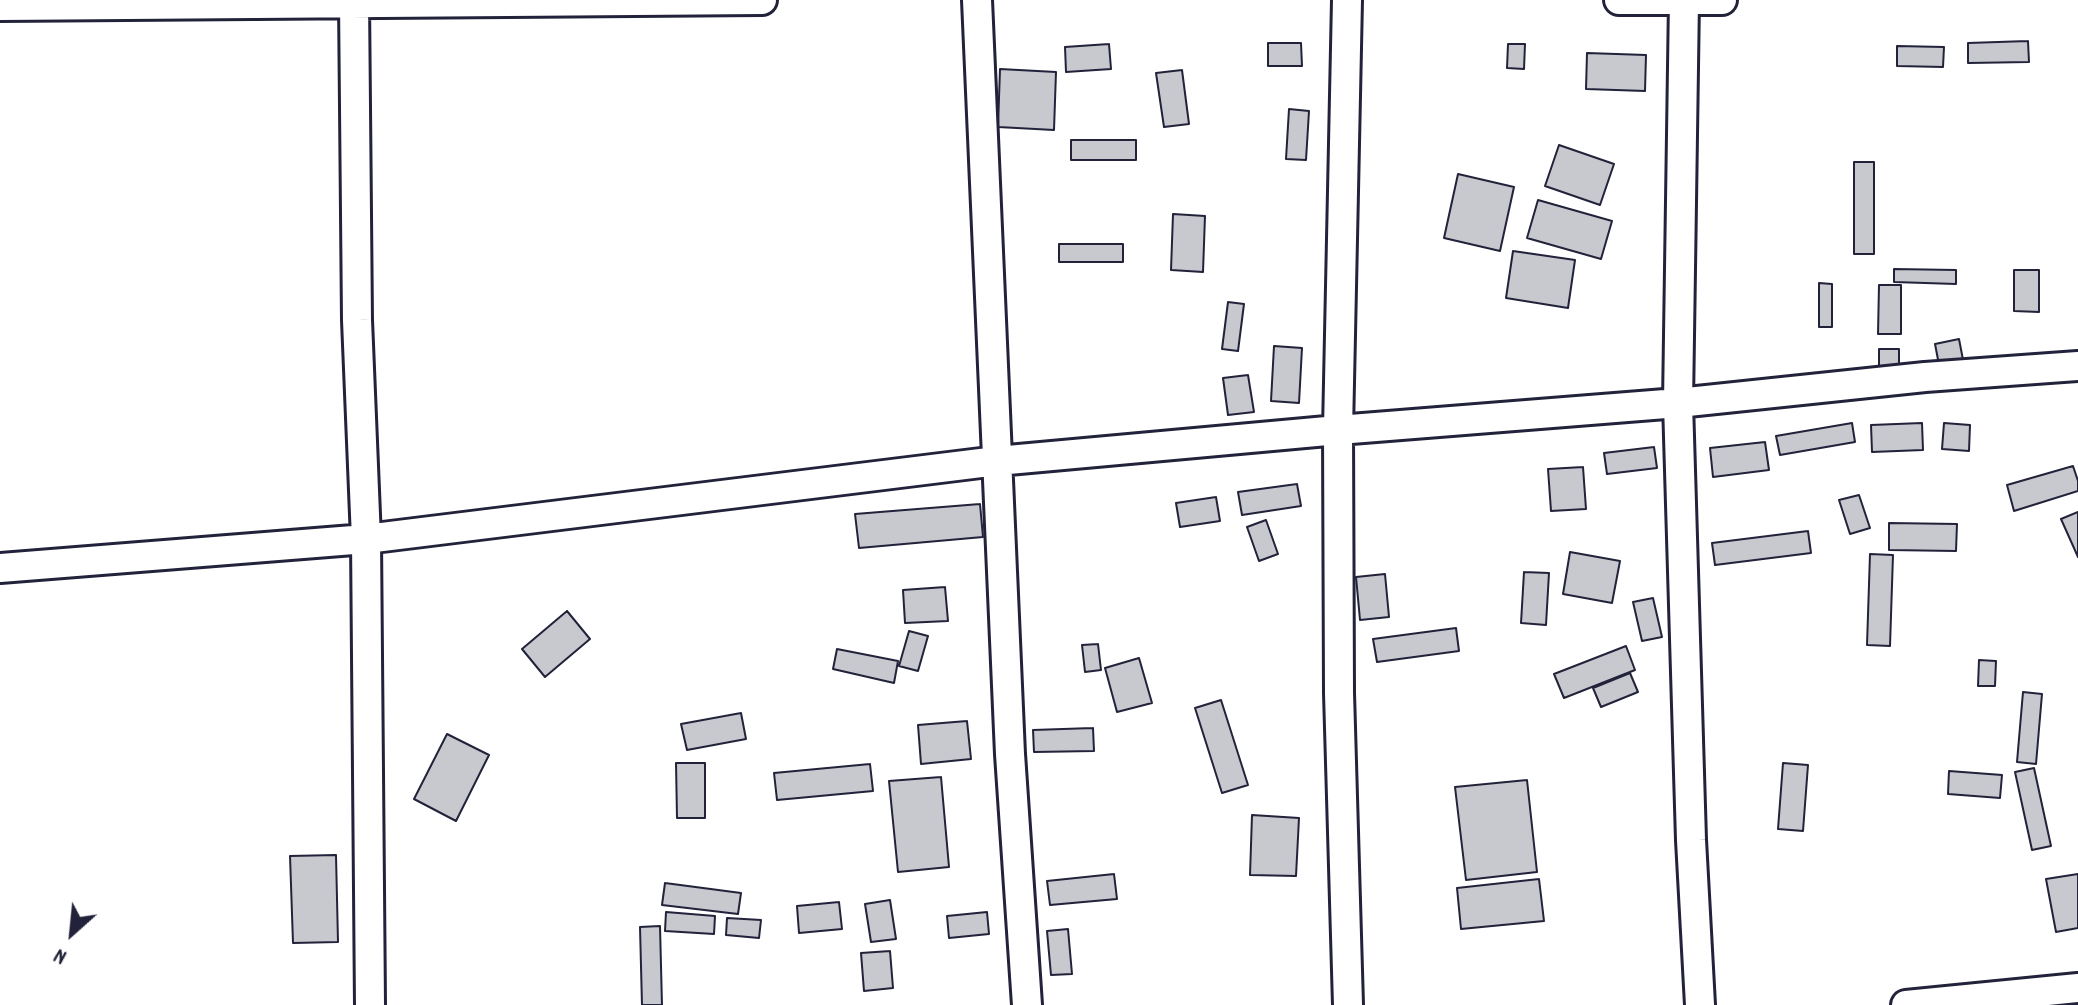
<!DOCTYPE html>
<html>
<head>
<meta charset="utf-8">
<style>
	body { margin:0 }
	#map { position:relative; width:2078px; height:1005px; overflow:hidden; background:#fff; font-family:Dekko,sans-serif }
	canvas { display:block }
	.north { position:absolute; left:32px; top:893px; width:80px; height:80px; -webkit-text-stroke:6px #fff; paint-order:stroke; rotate:207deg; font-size:22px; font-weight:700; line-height:32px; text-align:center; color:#22223b }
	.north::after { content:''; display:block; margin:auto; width:28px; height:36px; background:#22223b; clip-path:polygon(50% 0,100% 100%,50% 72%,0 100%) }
</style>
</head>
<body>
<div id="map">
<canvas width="2078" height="1005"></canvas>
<div class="north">N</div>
</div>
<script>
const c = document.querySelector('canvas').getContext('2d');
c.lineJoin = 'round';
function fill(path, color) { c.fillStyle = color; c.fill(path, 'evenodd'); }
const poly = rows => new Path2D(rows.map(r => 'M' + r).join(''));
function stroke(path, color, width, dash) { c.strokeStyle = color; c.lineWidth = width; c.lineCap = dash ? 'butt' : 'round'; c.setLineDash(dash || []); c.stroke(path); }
const building = poly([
	[2028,41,2029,62,1968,63,1968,43,2028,41],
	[1268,43,1301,43,1302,66,1268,66,1268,43],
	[1109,44,1111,69,1066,72,1065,47,1109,44],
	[1508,44,1525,44,1524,69,1507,68,1508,44],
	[1897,46,1944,47,1943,67,1897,66,1897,46],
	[1587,53,1646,55,1645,91,1586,89,1587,53],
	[1000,69,1056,72,1054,130,998,127,1000,69],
	[1182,70,1189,124,1164,127,1156,73,1182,70],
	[1289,109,1309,111,1306,160,1286,159,1289,109],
	[1071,140,1136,140,1136,160,1071,160,1071,140],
	[1559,145,1614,164,1600,205,1545,186,1559,145],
	[1854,162,1874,162,1874,254,1854,254,1854,162],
	[1458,174,1514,187,1500,251,1444,238,1458,174],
	[1538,200,1612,221,1601,259,1527,238,1538,200],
	[1173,214,1205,216,1203,272,1171,270,1173,214],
	[1059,244,1123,244,1123,262,1059,262,1059,244],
	[1513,251,1575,260,1568,308,1506,298,1513,251],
	[1894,269,1956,270,1956,284,1894,282,1894,269],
	[2014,270,2039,270,2039,312,2014,311,2014,270],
	[1819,283,1832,284,1832,327,1819,327,1819,283],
	[1879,285,1901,285,1901,334,1878,334,1879,285],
	[1228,302,1244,304,1238,351,1222,349,1228,302],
	[1959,339,1964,365,1940,370,1935,344,1959,339],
	[1274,346,1302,348,1299,403,1271,401,1274,346],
	[1879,349,1899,349,1899,373,1879,372,1879,349],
	[1248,375,1254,412,1228,415,1223,378,1248,375],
	[1852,423,1855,442,1780,455,1776,436,1852,423],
	[1922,423,1923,450,1872,452,1871,425,1922,423],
	[1944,423,1970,425,1969,451,1942,449,1944,423],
	[1765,442,1769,470,1713,477,1710,448,1765,442],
	[1654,447,1657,468,1607,474,1604,453,1654,447],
	[2073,466,2078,481,2078,491,2014,511,2007,485,2073,466],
	[1583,467,1586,509,1551,511,1548,469,1583,467],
	[1297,484,1301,506,1242,515,1238,492,1297,484],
	[1859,495,1870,528,1850,534,1839,500,1859,495],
	[1216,497,1220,521,1180,527,1176,503,1216,497],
	[980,504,983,537,859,548,855,514,980,504],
	[2078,512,2078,557,2061,519,2078,512],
	[1266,520,1278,554,1259,561,1247,527,1266,520],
	[1889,523,1957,524,1956,551,1889,550,1889,523],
	[1808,531,1811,553,1715,565,1712,543,1808,531],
	[1570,552,1620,561,1612,603,1563,594,1570,552],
	[1870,554,1893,555,1890,646,1867,645,1870,554],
	[1524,572,1549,573,1546,625,1521,623,1524,572],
	[1385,574,1389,617,1360,620,1356,577,1385,574],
	[945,587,948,621,905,623,903,590,945,587],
	[1653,598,1662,637,1642,641,1633,602,1653,598],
	[567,611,590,639,545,677,522,649,567,611],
	[1456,628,1459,651,1377,662,1373,639,1456,628],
	[909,631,928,636,918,671,899,666,909,631],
	[1098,644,1101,670,1085,672,1082,645,1098,644],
	[1626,646,1635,670,1564,698,1554,674,1626,646],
	[837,649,898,661,894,683,833,669,837,649],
	[1139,658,1152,703,1117,712,1105,668,1139,658],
	[1979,660,1996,661,1995,686,1978,686,1979,660],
	[1630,673,1638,692,1601,707,1593,688,1630,673],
	[2023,692,2042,694,2036,764,2017,762,2023,692],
	[1221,700,1248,785,1222,793,1195,708,1221,700],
	[741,713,746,739,687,750,681,724,741,713],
	[967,721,971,759,921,764,918,725,967,721],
	[1093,728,1094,751,1034,752,1033,730,1093,728],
	[447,734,489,755,456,821,414,799,447,734],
	[676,763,705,763,705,818,677,818,676,763],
	[1783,763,1808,765,1803,831,1778,829,1783,763],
	[870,764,873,791,777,800,774,773,870,764],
	[2034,768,2051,846,2032,850,2015,772,2034,768],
	[1949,771,2002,775,2000,798,1948,794,1949,771],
	[941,777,949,867,898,872,889,781,941,777],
	[1527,780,1537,872,1466,880,1455,787,1527,780],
	[1252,815,1299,818,1296,876,1250,875,1252,815],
	[336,855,338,942,293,943,290,856,336,855],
	[1114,874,1117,899,1050,905,1047,881,1114,874],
	[2078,874,2078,928,2056,932,2046,879,2078,874],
	[1539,879,1544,921,1461,929,1457,888,1539,879],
	[665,883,741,893,738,914,662,905,665,883],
	[890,900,896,939,871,942,865,904,890,900],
	[839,902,842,929,799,933,797,906,839,902],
	[666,912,715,916,714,934,665,931,666,912],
	[987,912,989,934,949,938,947,916,987,912],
	[727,918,761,920,759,938,726,935,727,918],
	[660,926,662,1005,642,1005,640,927,660,926],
	[1068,929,1072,974,1051,975,1047,931,1068,929],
	[890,951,893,988,864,991,861,953,890,951]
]);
fill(building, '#c8c8cf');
stroke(building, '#22223b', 2);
const street = poly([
	[354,0,357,320,366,539,370,1005],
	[977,0,1010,754,1027,1005],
	[1347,0,1338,430,1339,693,1348,1005],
	[1619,0,1722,0],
	[1684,0,1678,403,1691,840,1700,1005],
	[0,6,762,0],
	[0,568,366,539,997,461,1338,430,1678,403,1925,377,2078,366],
	[1906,1005,2078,988]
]);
stroke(street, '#22223b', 34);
stroke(street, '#fff', 28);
</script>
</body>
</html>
